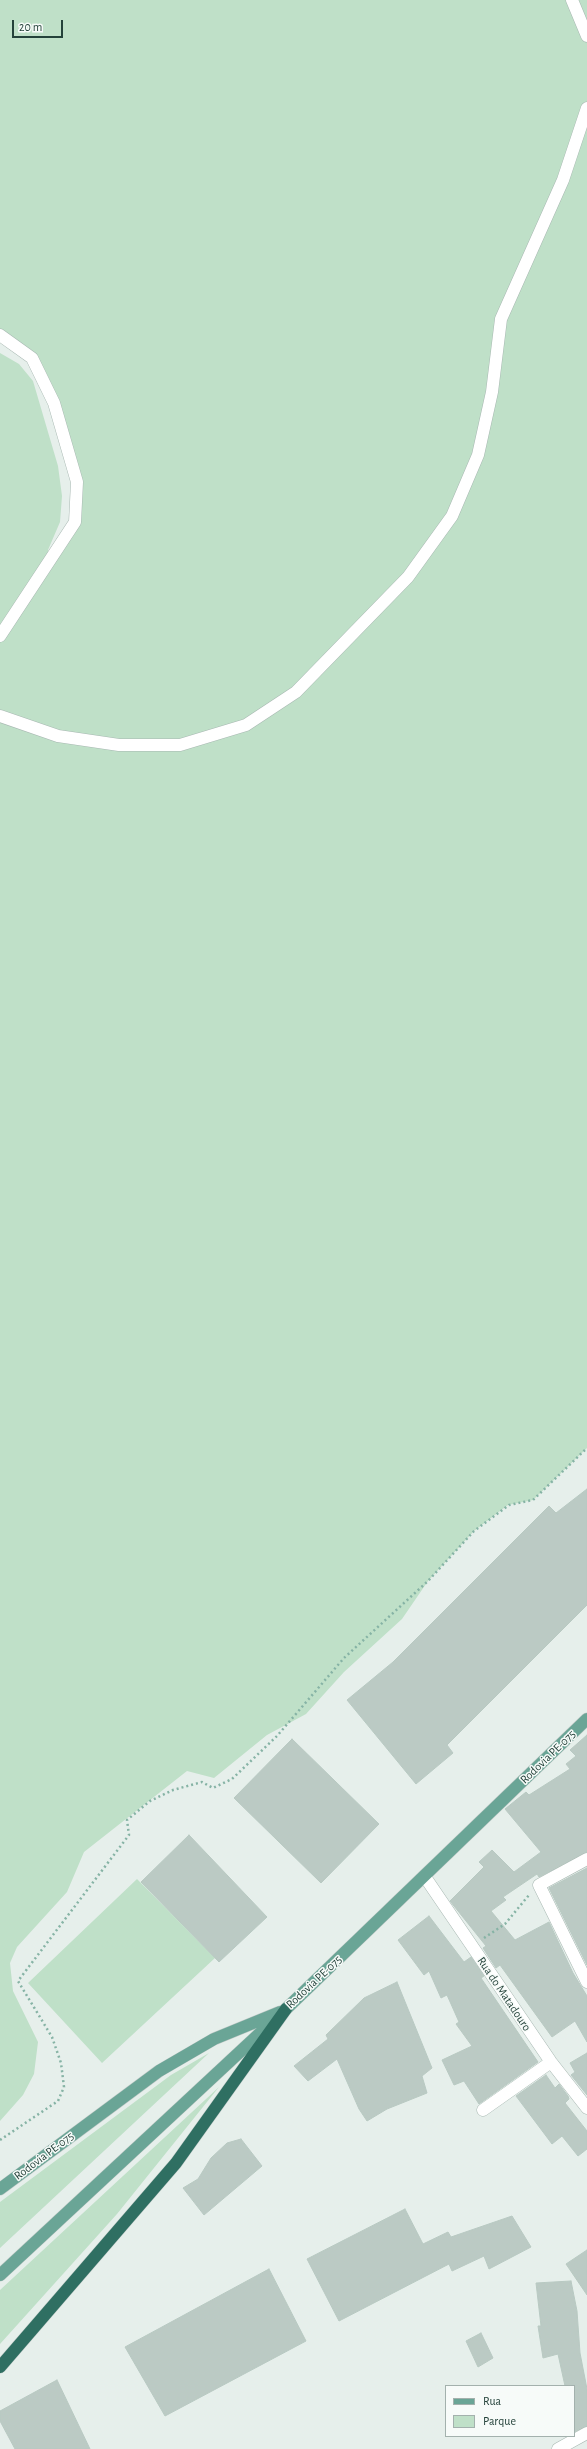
<!DOCTYPE html>
<html>
<head>
<meta charset="utf-8">
<style>
	body { margin:0 }
	#map { position:relative; width:587px; height:2449px; overflow:hidden; background:#e6efeb; font-family:"Alegreya Sans",sans-serif }
	canvas { display:block }
	.legend { position:absolute; left:445px; top:2385px; width:130px; height:52px; box-sizing:border-box; background:#f7fbf9; border:1px solid #a3b1ad; margin:0; padding:5px 7px; list-style:none; font-size:12px; color:#24423a }
	.legend li { display:flex; align-items:center; gap:8px; height:20px }
	.legend b { width:20px; border:1px solid #a3b1ad }
	.scale { position:absolute; left:12px; top:20px; width:51px; height:18px; box-sizing:border-box; border:2px solid #24423a; border-top:0; padding-left:5px; font-size:12px; line-height:14px; white-space:nowrap; color:#24423a; -webkit-text-stroke:3px #f7fbf9; paint-order:stroke }
</style>
</head>
<body>
<div id="map">
<canvas width="587" height="2449"></canvas>
<ul class="legend">
<li><b style="height:5px;background:#6aa596"></b>Rua</li>
<li><b style="height:11px;background:#bfe0c8"></b>Parque</li>
</ul>
<div class="scale">20 m</div>
</div>
<script>
const c = document.querySelector('canvas').getContext('2d');
c.lineJoin = 'round';
function fill(path, color) { c.fillStyle = color; c.fill(path, 'evenodd'); }
const poly = rows => new Path2D(rows.map(r => 'M' + r).join(''));
function stroke(path, color, width, dash) { c.strokeStyle = color; c.lineWidth = width; c.lineCap = dash ? 'butt' : 'round'; c.setLineDash(dash || []); c.stroke(path); }
function label(font, color, halo, rows, align = 'center') {
  c.font = font + ' "Alegreya Sans",sans-serif'; c.lineWidth = 3; c.setLineDash([]); c.textBaseline = 'middle'; c.strokeStyle = halo; c.fillStyle = color; for (const [text, x, y, turn = 0] of rows) {
    c.save(); c.translate(x, y); c.rotate((+turn || 0) * Math.PI / 180); c.textAlign = isNaN(turn) ? turn : align; if (halo) c.strokeText(text, 0, 0); c.fillText(text, 0, 0); c.restore();
  }
}
fill(poly([
	[0,0,587,0,587,1448,533,1500,508,1505,474,1531,428,1581,402,1619,344,1672,306,1714,267,1735,214,1778,187,1771,84,1852,67,1892,17,1947,10,1963,13,1991,38,2042,34,2074,23,2095,0,2121,0,353,19,364,33,381,58,466,62,496,60,522,48,550,49,563,75,522,77,482,32,358,0,335],
	[137,1879,215,1958,102,2063,28,1983],
	[209,2053,0,2248,0,2202,171,2075],
	[219,2087,117,2214,0,2344,0,2290]
]), '#bfe0c8');
const building = poly([
	[587,1489,587,1605,447,1745,453,1753,416,1784,347,1700,393,1662,549,1506,556,1513,587,1489],
	[587,1735,587,1852,539,1877,537,1874,503,1897,506,1900,491,1911,515,1940,549,1922,573,1973,587,1996,587,2042,575,2021,552,2037,500,1965,496,1968,483,1948,486,1946,450,1901,484,1867,479,1862,492,1850,514,1872,541,1852,505,1809,526,1792,529,1795,570,1769,566,1764,576,1756,570,1750,587,1735],
	[292,1739,379,1824,321,1883,234,1798,292,1739],
	[189,1835,267,1917,219,1962,141,1882,189,1835],
	[587,1868,587,1965,549,1888,587,1868],
	[429,1916,464,1962,471,1957,484,1976,481,1978,538,2062,479,2104,464,2081,454,2085,442,2060,472,2046,456,2024,459,2022,447,1995,441,1998,429,1971,424,1975,398,1940,429,1916],
	[397,1982,432,2068,422,2076,427,2093,387,2109,367,2121,359,2109,337,2059,308,2081,294,2066,328,2039,326,2035,364,1998,397,1982],
	[587,2053,587,2095,571,2075,575,2072,570,2063,587,2053],
	[546,2075,555,2088,559,2084,568,2096,569,2099,565,2103,587,2131,587,2149,578,2156,562,2136,552,2144,516,2096,546,2075],
	[241,2139,262,2166,204,2215,183,2188,198,2179,211,2158,227,2143,241,2139],
	[405,2209,423,2244,448,2232,451,2237,512,2216,531,2247,489,2269,484,2256,452,2271,449,2264,339,2321,307,2259,405,2209],
	[587,2250,587,2295,566,2264,587,2250],
	[269,2269,306,2341,165,2416,125,2347,269,2269],
	[571,2281,577,2311,580,2353,587,2389,587,2426,574,2432,574,2386,565,2386,558,2354,543,2358,538,2326,541,2326,536,2283,571,2281],
	[481,2333,493,2358,478,2367,466,2341,481,2333],
	[57,2380,90,2449,15,2449,0,2421,0,2411,57,2380]
]);
fill(building, '#bbcac4');
stroke(building, '#b8c9c2', 1);
const street = poly([
	[572,0,587,36],
	[0,335,32,358,54,403,77,482,75,522,0,636],
	[0,716,58,736,119,745,180,745,246,725,296,692,408,577,452,516,478,455,492,392,501,319,563,180,587,108],
	[587,1859,539,1885,587,1982],
	[425,1877,551,2062,587,2108],
	[483,2110,551,2062],
	[558,2449,587,2433]
]);
const primary = poly([
	[0,2189,159,2071,214,2039,280,2012],
	[0,2275,286,2009,587,1719]
]);
const highway = poly([
	[0,2367,176,2163,286,2009]
]);
stroke(street, '#a8b8b2', 13);
stroke(primary, '#c2cac8', 13);
stroke(highway, '#c2cac8', 13);
stroke(poly([
	[484,1938,505,1924,529,1895],
	[0,2140,58,2101,64,2087,61,2063,52,2037,18,1981,129,1835,127,1820,150,1801,173,1790,202,1782,213,1788,232,1779,277,1736,344,1658,428,1581,474,1531,509,1505,533,1500,587,1448]
]), '#86b3a5', 2.5, [2, 3]);
stroke(street, '#fff', 12);
stroke(primary, '#6aa596', 12);
stroke(highway, '#2f6f62', 12);
label('12px', '#24423a', '#f7fbf9', [
	["Rodovia PE-075",548,1757,-44],
	["Rodovia PE-075",314,1982,-43],
	["Rua do Matadouro",504,1994,56],
	["Rodovia PE-075",44,2156,-37]
]);
</script>
</body>
</html>
